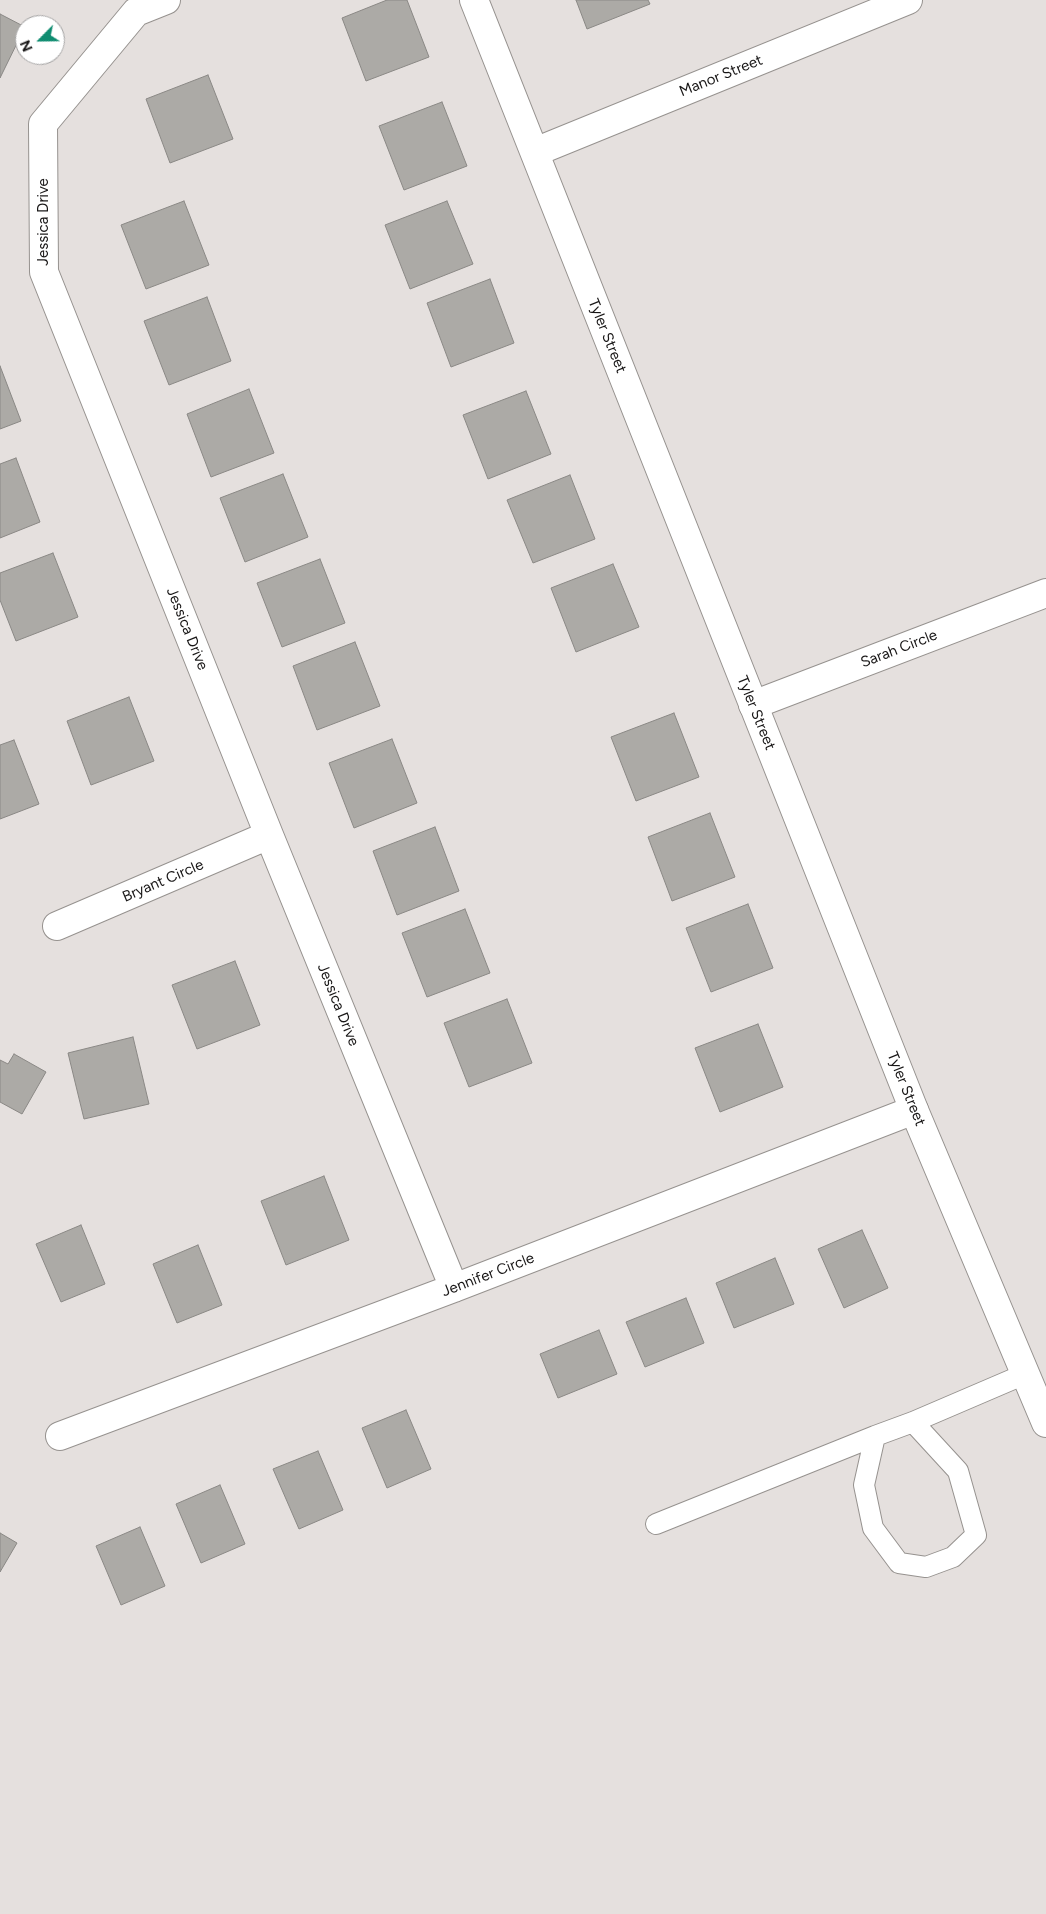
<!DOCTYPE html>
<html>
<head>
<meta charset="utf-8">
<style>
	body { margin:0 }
	#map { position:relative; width:1046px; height:1914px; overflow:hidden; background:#e5e0de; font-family:Figtree,sans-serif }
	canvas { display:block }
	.north { position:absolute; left:15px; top:15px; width:50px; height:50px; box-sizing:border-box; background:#fff; border:1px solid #a3a2a2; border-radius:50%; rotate:247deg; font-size:14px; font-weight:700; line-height:20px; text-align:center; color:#181616 }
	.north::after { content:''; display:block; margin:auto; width:18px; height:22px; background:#0e8c70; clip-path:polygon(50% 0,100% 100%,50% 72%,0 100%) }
</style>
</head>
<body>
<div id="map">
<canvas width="1046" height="1914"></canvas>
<div class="north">N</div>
</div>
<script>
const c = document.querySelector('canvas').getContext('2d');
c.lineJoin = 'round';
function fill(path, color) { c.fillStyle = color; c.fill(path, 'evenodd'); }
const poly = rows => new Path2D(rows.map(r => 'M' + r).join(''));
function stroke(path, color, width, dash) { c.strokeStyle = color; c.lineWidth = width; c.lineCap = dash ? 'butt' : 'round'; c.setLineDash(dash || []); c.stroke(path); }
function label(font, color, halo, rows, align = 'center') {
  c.font = font + ' Figtree,sans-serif'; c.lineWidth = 4; c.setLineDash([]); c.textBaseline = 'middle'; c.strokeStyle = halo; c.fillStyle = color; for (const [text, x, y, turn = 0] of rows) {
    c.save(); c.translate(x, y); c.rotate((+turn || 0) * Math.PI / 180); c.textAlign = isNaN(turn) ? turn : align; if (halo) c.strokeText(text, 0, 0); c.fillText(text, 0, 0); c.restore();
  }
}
const building = poly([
	[387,0,407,0,429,57,366,81,342,18,387,0],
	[576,0,648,0,650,4,587,29,576,0],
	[0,14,25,27,0,78,0,14],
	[208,75,233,139,170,163,146,99,208,75],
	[442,102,467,166,404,190,379,126,442,102],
	[184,201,209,265,146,289,121,225,184,201],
	[447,201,473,264,410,289,385,225,447,201],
	[490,279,514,343,451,367,427,303,490,279],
	[207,297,231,361,169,385,144,321,207,297],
	[0,366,21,421,0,429,0,366],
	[249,389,274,453,211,477,187,414,249,389],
	[526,391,551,454,488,479,463,415,526,391],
	[16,458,40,522,0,538,0,464,16,458],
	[283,474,308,537,245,562,220,498,283,474],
	[570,475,595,539,533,563,507,500,570,475],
	[53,553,78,617,16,641,0,600,0,573,53,553],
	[320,559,345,623,282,647,257,583,320,559],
	[613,564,639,627,576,652,551,588,613,564],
	[355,642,380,706,317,730,293,666,355,642],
	[129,697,154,761,91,785,67,721,129,697],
	[674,713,699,777,636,801,611,737,674,713],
	[392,739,417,803,354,828,329,763,392,739],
	[14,740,39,804,0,819,0,745,14,740],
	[710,813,735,877,672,901,648,837,710,813],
	[435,827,459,891,397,915,373,851,435,827],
	[748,904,773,968,711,992,686,928,748,904],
	[465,909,490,973,427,997,402,933,465,909],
	[235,961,260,1025,197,1049,172,985,235,961],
	[507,999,532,1063,469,1087,444,1023,507,999],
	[758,1024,783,1087,720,1112,695,1048,758,1024],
	[133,1037,149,1104,84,1119,68,1053,133,1037],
	[14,1054,46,1072,22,1114,0,1102,0,1060,8,1064,14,1054],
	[324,1176,349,1240,286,1265,261,1201,324,1176],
	[81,1225,105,1284,61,1302,36,1244,81,1225],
	[862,1230,888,1288,844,1308,818,1249,862,1230],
	[198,1245,222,1305,177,1323,153,1264,198,1245],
	[775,1258,794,1304,734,1328,716,1283,775,1258],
	[686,1298,704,1343,645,1367,626,1322,686,1298],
	[599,1330,617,1374,558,1398,540,1354,599,1330],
	[406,1410,431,1469,387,1488,362,1428,406,1410],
	[318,1451,343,1510,299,1529,273,1469,318,1451],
	[220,1485,245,1544,201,1563,176,1504,220,1485],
	[140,1527,165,1586,121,1605,96,1546,140,1527],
	[0,1533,17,1543,0,1572,0,1533]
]);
fill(building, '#acaaa6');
stroke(building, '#8a8885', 1);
const service = poly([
	[875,1436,864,1485,873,1528,899,1563,926,1567,953,1557,976,1535,958,1471,913,1422],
	[656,1524,875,1436,913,1422,1025,1374]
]);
const minor = poly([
	[166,0,136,12,43,124,44,272,269,835,454,1288],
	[535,152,908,0],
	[753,705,1046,593],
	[57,926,269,835],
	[60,1436,454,1288,914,1110]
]);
const tertiary = poly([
	[474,0,914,1110,1046,1423]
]);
stroke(service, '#96928f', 22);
stroke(minor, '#96928f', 30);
stroke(tertiary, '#96928f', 30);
stroke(service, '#fff', 20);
stroke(minor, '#fff', 28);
stroke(tertiary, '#fff', 28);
label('15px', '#181616', '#fff', [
	["Manor Street",721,76,-22],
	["Jessica Drive",44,222,-90],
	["Tyler Street",607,336,68],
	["Jessica Drive",187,629,68],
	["Sarah Circle",899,649,-21],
	["Tyler Street",756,713,68],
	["Bryant Circle",163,881,-23],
	["Jessica Drive",338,1005,68],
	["Tyler Street",906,1089,68],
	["Jennifer Circle",488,1275,-21]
]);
</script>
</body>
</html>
